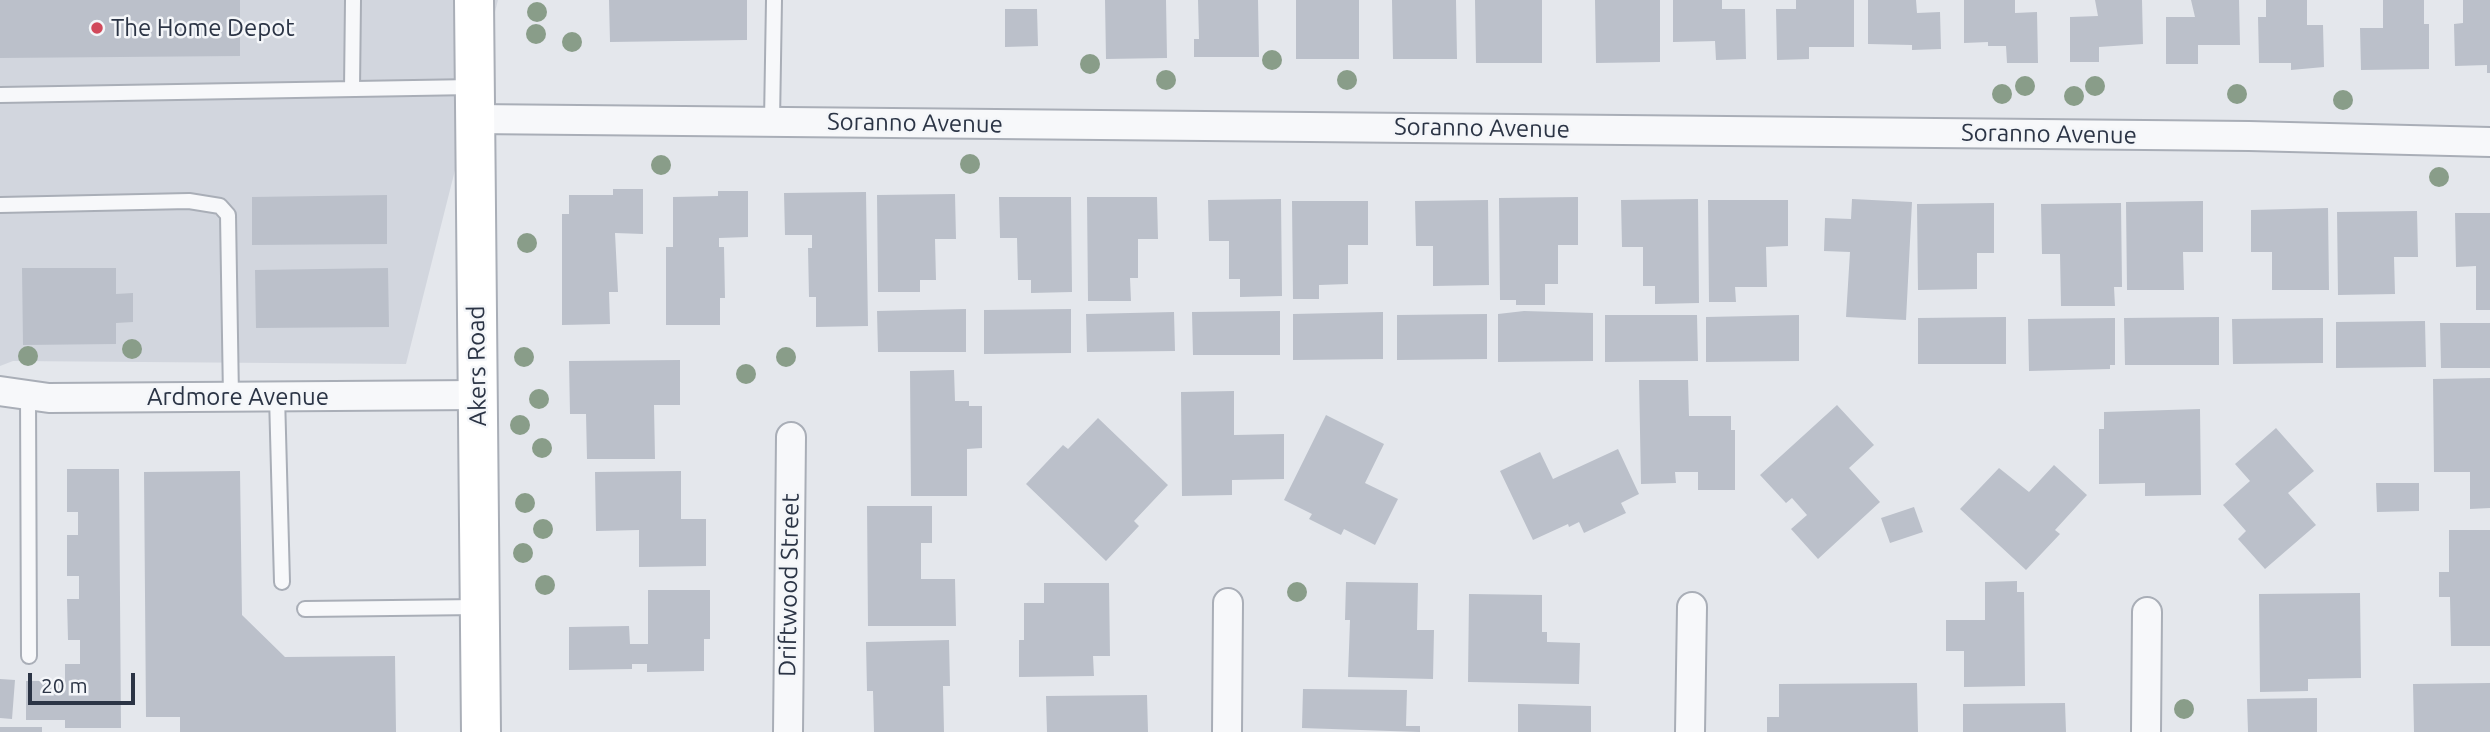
<!DOCTYPE html>
<html>
<head>
<meta charset="utf-8">
<style>
	body { margin:0 }
	#map { position:relative; width:2490px; height:732px; overflow:hidden; background:#e4e7ec; font-family:Ubuntu,sans-serif }
	canvas { display:block }
	.scale { position:absolute; left:28px; top:673px; width:107px; height:32px; box-sizing:border-box; border:4px solid #2b3445; border-top:0; padding-left:9px; font-size:21px; line-height:24px; white-space:nowrap; color:#2b3445; -webkit-text-stroke:5px #f4f6f9; paint-order:stroke }
</style>
</head>
<body>
<div id="map">
<canvas width="2490" height="732"></canvas>
<div class="scale">20 m</div>
</div>
<script>
const c = document.querySelector('canvas').getContext('2d');
c.lineJoin = 'round';
function fill(path, color) { c.fillStyle = color; c.fill(path, 'evenodd'); }
const poly = rows => new Path2D(rows.map(r => 'M' + r).join(''));
function stroke(path, color, width, dash) { c.strokeStyle = color; c.lineWidth = width; c.lineCap = dash ? 'butt' : 'round'; c.setLineDash(dash || []); c.stroke(path); }
function label(font, color, halo, rows, align = 'center') {
  c.font = font + ' Ubuntu,sans-serif'; c.lineWidth = 5; c.setLineDash([]); c.textBaseline = 'middle'; c.strokeStyle = halo; c.fillStyle = color; for (const [text, x, y, turn = 0] of rows) {
    c.save(); c.translate(x, y); c.rotate((+turn || 0) * Math.PI / 180); c.textAlign = isNaN(turn) ? turn : align; if (halo) c.strokeText(text, 0, 0); c.fillText(text, 0, 0); c.restore();
  }
}
fill(poly([
	[0,0,498,0,406,364,13,361,0,366]
]), '#d2d6de');
fill(poly([
	[0,0,240,0,240,56,0,58],
	[609,0,747,0,747,40,610,42],
	[1105,0,1166,0,1167,58,1106,59],
	[1198,0,1258,0,1259,57,1194,57,1194,39,1199,39],
	[1296,0,1359,0,1359,59,1296,59],
	[1392,0,1456,0,1457,59,1393,59],
	[1475,0,1542,0,1542,63,1476,63],
	[1595,0,1660,0,1660,62,1596,63],
	[1673,0,1722,0,1722,9,1745,9,1746,59,1716,60,1715,41,1673,42],
	[1796,0,1854,0,1854,47,1809,47,1809,59,1777,60,1776,9,1796,9],
	[1868,0,1916,0,1917,13,1940,12,1941,49,1912,50,1912,45,1868,44],
	[1964,0,2015,0,2015,13,2037,12,2038,63,2007,63,2006,46,1988,46,1988,42,1964,43],
	[2095,0,2142,0,2143,44,2099,47,2099,62,2070,62,2070,17,2098,16],
	[2191,0,2239,0,2240,45,2198,45,2198,64,2166,64,2166,17,2195,17],
	[2266,0,2307,0,2307,25,2323,25,2324,67,2291,70,2291,63,2259,63,2258,17,2266,17],
	[2383,0,2424,0,2424,24,2429,24,2429,69,2361,70,2360,28,2383,28],
	[2463,0,2490,0,2490,73,2487,73,2487,65,2455,66,2454,24,2463,23],
	[1005,9,1037,9,1038,46,1005,47],
	[613,189,643,189,643,234,615,233,618,292,609,292,610,324,562,325,562,214,569,214,569,195,613,195],
	[718,191,748,191,748,237,719,238,719,247,724,247,725,298,720,298,720,325,666,325,666,247,673,247,673,197,718,196],
	[866,192,868,326,816,327,816,297,809,297,808,248,812,248,812,235,785,235,784,193],
	[955,194,956,239,935,239,936,280,920,280,920,292,878,292,877,195],
	[387,195,387,244,252,245,252,197],
	[999,197,1071,197,1072,292,1031,293,1031,280,1018,280,1017,238,1000,238],
	[1087,197,1157,197,1158,239,1138,239,1138,278,1130,278,1131,301,1088,301],
	[1578,197,1578,245,1558,245,1558,284,1545,284,1545,305,1516,305,1516,300,1500,300,1499,198],
	[1281,199,1282,296,1240,297,1240,279,1229,279,1229,241,1209,241,1208,200],
	[1698,199,1699,303,1655,304,1655,286,1643,286,1643,247,1622,247,1621,200],
	[1852,199,1912,202,1906,320,1846,317,1850,252,1824,251,1825,218,1851,219],
	[1488,200,1489,285,1433,286,1433,246,1416,246,1415,201],
	[1708,200,1788,200,1788,246,1766,247,1767,287,1735,287,1736,302,1709,302],
	[1292,201,1368,201,1368,245,1348,245,1348,284,1319,285,1319,299,1293,299],
	[2203,201,2203,252,2183,252,2184,290,2127,290,2126,202],
	[1994,203,1994,253,1977,253,1977,289,1918,290,1917,204],
	[2121,203,2122,287,2114,287,2115,306,2061,306,2060,254,2042,254,2041,204],
	[2328,208,2329,290,2272,290,2272,252,2251,252,2251,210],
	[2417,211,2418,257,2394,257,2395,294,2338,295,2337,212],
	[2455,213,2490,213,2490,310,2476,310,2476,266,2456,267],
	[22,268,116,268,116,294,133,293,133,322,116,323,116,344,23,345],
	[388,268,389,327,256,328,255,270],
	[966,309,966,352,878,352,877,311],
	[1071,309,1071,353,984,354,984,310],
	[1280,311,1280,355,1193,355,1192,312],
	[1524,311,1593,313,1593,361,1498,362,1498,314],
	[1174,312,1175,351,1087,352,1086,314],
	[1383,312,1383,359,1293,360,1293,314],
	[1487,314,1487,359,1397,360,1397,315],
	[1605,315,1697,315,1698,361,1605,362],
	[1799,315,1799,361,1706,362,1706,317],
	[2006,317,2006,364,1918,364,1918,318],
	[2219,317,2219,365,2125,365,2124,318],
	[2115,318,2115,365,2110,365,2110,369,2029,371,2028,319],
	[2323,318,2323,363,2233,364,2232,319],
	[2425,321,2426,367,2336,368,2336,322],
	[2440,323,2490,323,2490,368,2441,368],
	[680,360,680,405,654,405,655,459,587,459,586,414,570,414,569,361],
	[954,370,955,401,969,401,969,406,982,406,982,448,967,449,967,496,911,496,910,371],
	[2490,378,2490,508,2470,509,2470,472,2434,472,2433,379],
	[1639,380,1688,380,1689,416,1731,416,1731,430,1735,430,1735,490,1698,490,1698,472,1675,472,1676,483,1641,484],
	[1234,391,1234,435,1284,434,1284,479,1232,480,1232,495,1182,496,1181,392],
	[1837,405,1874,445,1849,468,1880,502,1818,559,1791,529,1807,515,1792,498,1786,503,1760,475],
	[2200,409,2201,495,2145,496,2145,483,2099,484,2099,429,2104,429,2104,412],
	[1326,415,1384,444,1365,483,1398,499,1375,545,1344,529,1341,535,1309,519,1312,514,1284,500],
	[1098,418,1168,485,1134,521,1139,526,1106,561,1026,484,1063,445,1068,449],
	[2276,428,2314,471,2288,493,2316,525,2265,569,2238,539,2246,531,2223,505,2250,481,2235,464],
	[1618,449,1639,494,1621,503,1626,513,1584,533,1579,522,1569,527,1568,524,1533,540,1500,471,1540,452,1553,479],
	[2054,465,2087,495,2055,530,2060,534,2026,570,1960,509,1999,468,2029,492],
	[67,469,119,469,121,728,65,728,65,720,26,720,26,681,65,681,65,664,80,664,80,640,68,640,67,599,79,599,79,576,67,576,67,535,78,535,78,512,67,512],
	[240,471,242,615,285,657,395,656,396,732,180,732,180,717,146,717,144,472],
	[681,471,681,519,706,519,706,566,639,567,639,530,596,531,595,472],
	[2376,483,2419,483,2419,511,2377,512],
	[867,506,932,506,932,543,921,543,921,579,955,579,956,626,868,626],
	[1914,507,1923,532,1890,543,1881,518],
	[2449,530,2490,530,2490,646,2451,646,2450,597,2439,597,2439,572,2449,572],
	[2017,581,2017,592,2024,592,2025,686,1964,687,1964,651,1946,651,1946,620,1985,620,1985,582],
	[1346,582,1418,583,1417,630,1434,630,1433,679,1348,677,1350,620,1345,620],
	[1044,583,1109,583,1110,656,1093,656,1094,676,1019,677,1019,640,1024,640,1024,603,1044,603],
	[648,590,710,590,710,639,704,639,704,671,647,672,647,664,632,664,632,669,569,670,569,627,629,626,630,644,648,644],
	[2360,593,2361,678,2308,679,2308,691,2260,692,2259,594],
	[1469,594,1542,595,1542,632,1547,632,1547,642,1580,643,1579,684,1468,682],
	[949,640,950,686,943,686,944,732,874,732,873,691,867,691,866,642],
	[0,679,15,680,12,719,0,718],
	[1917,683,1918,732,1767,732,1767,717,1779,717,1779,684],
	[2490,683,2490,732,2414,732,2413,684],
	[1303,689,1407,690,1406,726,1420,726,1420,732,1302,728],
	[1147,695,1148,732,1047,732,1046,696],
	[2317,698,2317,732,2248,732,2247,699],
	[2065,703,2066,732,1963,732,1963,704],
	[1518,704,1591,706,1591,732,1518,732],
	[0,727,42,727,42,732,0,732]
]), '#bbc0ca');
const lane = poly([
	[352,89,353,0],
	[0,95,473,87],
	[772,121,774,0],
	[0,205,189,201,220,206,228,215,231,397],
	[28,395,29,656],
	[277,396,282,582],
	[305,609,478,607]
]);
const street = poly([
	[474,119,2249,136,2490,142],
	[0,391,49,398,477,395],
	[788,732,791,437],
	[1227,732,1228,603],
	[1690,732,1692,607],
	[2146,732,2147,612]
]);
const secondary = poly([
	[474,0,481,732]
]);
stroke(lane, '#a9aeb7', 18);
stroke(street, '#a9aeb7', 32);
stroke(secondary, '#a9aeb7', 42);
stroke(lane, '#f7f8fa', 14);
stroke(street, '#f7f8fa', 28);
stroke(secondary, '#fff', 38);
c.fillStyle = '#899d89';
for (const [x, y] of [
	[537,12],
	[536,34],
	[572,42],
	[1272,60],
	[1090,64],
	[1166,80],
	[1347,80],
	[2025,86],
	[2095,86],
	[2002,94],
	[2237,94],
	[2074,96],
	[2343,100],
	[970,164],
	[661,165],
	[2439,177],
	[527,243],
	[132,349],
	[28,356],
	[524,357],
	[786,357],
	[746,374],
	[539,399],
	[520,425],
	[542,448],
	[525,503],
	[543,529],
	[523,553],
	[545,585],
	[1297,592],
	[2184,709]
]) { c.beginPath(); c.arc(x, y, 10, 0, 2 * Math.PI); c.fill(); }
for (const [x, y, r, color] of [
	[97,28,7,"#d1495b"]
]) { const dot = new Path2D(); dot.arc(x, y, r, 0, 2 * Math.PI); c.fillStyle = color; c.fill(dot); stroke(dot, '#f4f6f9', 2.5); }
label('24px', '#2b3445', '#f4f6f9', [
	["The Home Depot",111,28]
], 'left');
label('24px', '#2b3445', '#f4f6f9', [
	["Soranno Avenue",915,123,1],
	["Soranno Avenue",1482,128,1],
	["Soranno Avenue",2049,134,1],
	["Akers Road",477,366,-91],
	["Ardmore Avenue",238,397],
	["Driftwood Street",789,585,-89]
]);
</script>
</body>
</html>
